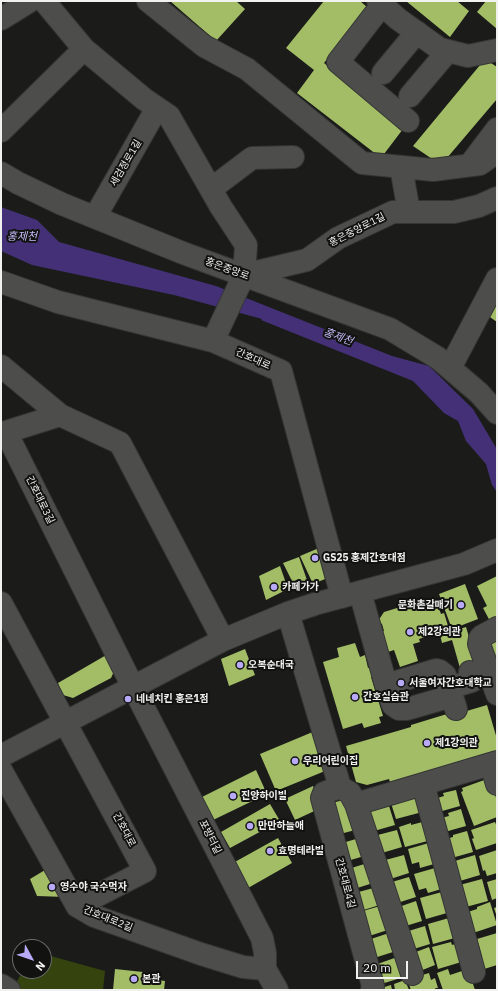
<!DOCTYPE html>
<html>
<head>
<meta charset="utf-8">
<style>
	body { margin:0 }
	#map { position:relative; width:498px; height:991px; overflow:hidden; background:#1b1c1a; font-family:"IBM Plex Sans",sans-serif }
	canvas { display:block }
	.frame { position:absolute; inset:0; border:2px solid #f1f2f0; pointer-events:none }
	.north { position:absolute; left:12px; top:939px; width:40px; height:40px; box-sizing:border-box; background:#121311; border:1px solid #6b6c6a; border-radius:50%; rotate:130deg; font-size:11px; font-weight:700; line-height:16px; text-align:center; color:#f1f2f0 }
	.north::after { content:''; display:block; margin:auto; width:14px; height:18px; background:#b9aaf7; clip-path:polygon(50% 0,100% 100%,50% 72%,0 100%) }
	.scale { position:absolute; left:356px; top:961px; width:52px; height:18px; box-sizing:border-box; border:2px solid #f1f2f0; border-top:0; padding-left:5px; font-size:12px; line-height:14px; white-space:nowrap; color:#f1f2f0; -webkit-text-stroke:3px #121311; paint-order:stroke }
</style>
</head>
<body>
<div id="map">
<canvas width="498" height="991"></canvas>
<div class="frame"></div>
<div class="north">N</div>
<div class="scale">20 m</div>
</div>
<script>
const c = document.querySelector('canvas').getContext('2d');
c.lineJoin = 'round';
function fill(path, color) { c.fillStyle = color; c.fill(path, 'evenodd'); }
const poly = rows => new Path2D(rows.map(r => 'M' + r).join(''));
function stroke(path, color, width, dash) { c.strokeStyle = color; c.lineWidth = width; c.lineCap = dash ? 'butt' : 'round'; c.setLineDash(dash || []); c.stroke(path); }
function label(font, color, halo, rows, align = 'center') {
  c.font = font + ' "IBM Plex Sans","Noto Sans KR",sans-serif'; c.lineWidth = 4; c.setLineDash([]); c.textBaseline = 'middle'; c.strokeStyle = halo; c.fillStyle = color; for (const [text, x, y, turn = 0] of rows) {
    c.save(); c.translate(x, y); c.rotate((+turn || 0) * Math.PI / 180); c.textAlign = isNaN(turn) ? turn : align; if (halo) c.strokeText(text, 0, 0); c.fillText(text, 0, 0); c.restore();
  }
}
fill(poly([
	[47,955,105,971,103,990,12,990,23,971,44,971,44,957]
]), '#35430f');
fill(poly([
	[1,207,37,220,59,242,216,286,392,356,429,366,473,409,495,446,497,450,497,492,492,485,486,464,466,441,458,421,444,413,413,381,261,320,262,319,174,295,32,265,1,251]
]), '#443077');
fill(poly([
	[170,1,236,1,245,9,216,41],
	[324,1,360,1,367,7,324,63,403,129,381,158,297,93,314,70,286,48],
	[406,1,457,1,469,11,450,37],
	[486,1,497,1,497,29,477,12],
	[485,59,497,67,497,99,441,165,413,146],
	[497,302,497,322,487,315],
	[326,545,337,574,313,584,300,556],
	[299,557,308,583,295,587,283,563],
	[280,566,288,589,266,600,259,576],
	[497,576,497,620,491,623,483,608,487,606,477,586],
	[465,584,478,619,452,629,439,594],
	[430,598,433,607,438,606,441,614,444,613,449,629,419,639,420,642,413,644,418,661,400,667,394,650,388,652,376,633,384,631,382,624,378,621,384,612],
	[466,627,479,670,462,675,452,640,442,643,440,635],
	[497,636,497,656,487,660,483,650],
	[355,643,360,657,365,655,368,668,373,666,376,676,371,677,383,716,379,717,381,723,364,728,362,723,343,729,323,662,339,657,337,648],
	[245,649,255,675,229,686,221,659],
	[108,654,115,669,111,678,73,698,63,695,58,683],
	[487,705,497,739,497,758,391,785,389,779,367,785,356,782,346,746,411,727,411,725,460,710,460,713],
	[315,731,330,769,276,791,260,754],
	[256,770,267,794,211,821,200,798],
	[487,779,490,782,497,800,497,817,474,826,461,792,463,791,462,788],
	[313,786,323,807,295,820,285,799],
	[456,790,460,806,435,813,431,800,444,796,443,793],
	[418,794,426,811,396,819,390,800],
	[351,798,359,829,340,834,332,803],
	[270,804,280,821,230,848,221,832],
	[389,806,395,825,374,831,369,812],
	[461,809,466,826,441,833,437,819,449,816,448,813],
	[430,820,435,839,405,847,399,827,411,823,411,825],
	[495,822,497,827,497,843,476,850,472,839,474,838,471,830],
	[397,830,402,847,375,855,370,837],
	[467,831,473,852,448,859,442,840,453,837,453,835],
	[366,836,371,854,344,862,339,844],
	[278,838,292,863,248,888,233,863],
	[436,841,441,862,420,868,419,862,412,864,408,849],
	[497,850,497,873,487,876,485,870,483,871,479,856],
	[404,855,409,873,384,881,378,862],
	[475,855,480,875,453,883,448,863],
	[374,861,373,883,351,890,345,870],
	[442,866,448,887,428,893,426,888,419,890,414,874],
	[50,867,66,897,37,896,30,879],
	[409,877,416,897,391,905,385,884],
	[482,879,488,901,462,908,456,886],
	[497,879,497,898,492,900,487,882],
	[381,886,386,903,357,912,351,894],
	[442,892,454,911,426,919,420,898],
	[416,901,422,921,399,928,393,909],
	[490,902,497,925,470,934,468,912,477,909,477,907],
	[387,904,394,928,366,937,356,913],
	[497,907,497,917,494,908],
	[456,916,462,936,433,944,428,924],
	[425,926,430,944,407,951,402,933],
	[392,930,400,955,394,956,393,952,371,959,365,941,386,934,386,932],
	[497,933,497,965,481,970,477,958,482,957,477,939],
	[451,942,452,945,461,942,468,960,438,969,432,947],
	[429,947,435,965,415,973,408,955],
	[400,956,407,976,378,985,372,966],
	[115,969,143,972,142,978,165,981,164,990,113,990],
	[448,969,450,975,468,969,475,990,443,990,437,973],
	[429,973,431,980,435,978,438,988,435,988,436,990,411,990,408,982,416,977],
	[405,980,409,990,395,990,394,984],
	[391,985,392,990,382,990,381,988]
]), '#a2bd66');
const minor = poly([
	[44,1,84,49,144,99,169,116,221,207,246,245,244,275,213,341],
	[148,1,204,46,247,69,362,163,433,170,480,164,497,152],
	[378,1,398,19,440,49,468,56,497,50],
	[382,5,338,62,408,121],
	[1,19,30,1],
	[383,73,417,32],
	[410,96,448,51],
	[1,131,84,49],
	[472,162,497,129],
	[401,167,409,212],
	[1,173,18,183,62,204,183,253,390,329,438,358,479,393,497,413],
	[211,189,252,158,293,157],
	[95,217,157,108],
	[244,275,307,260,338,238,393,212,454,212,479,206,497,198],
	[1,282,58,302,213,341,281,371,342,597],
	[1,366,60,415,120,443,223,640],
	[450,368,497,279],
	[6,432,133,687,262,938,265,953,265,969,277,990],
	[1,435,6,432,60,415],
	[360,592,386,685,393,705,399,709,407,709,452,696],
	[1,603,145,871,77,906],
	[288,613,340,787,350,793,356,804,497,762],
	[497,628,482,636,480,638,479,644,497,694],
	[386,685,436,670,440,671,445,675,456,709],
	[449,688,472,681,470,672],
	[1,756,223,640,288,613,315,604,464,564,497,550],
	[491,764,497,784],
	[1,770,77,906,94,916,201,954,243,967,265,969],
	[423,784,474,972],
	[340,787,324,793,322,798,373,986,372,990],
	[356,804,412,974],
	[1,985,9,990]
]);
stroke(minor, '#353634', 24);
stroke(minor, '#4d4e4b', 22);
for (const [x, y, r, color] of [
	[315,558,4,"#b9aaf7"],
	[274,587,4,"#b9aaf7"],
	[461,605,4,"#b9aaf7"],
	[410,632,4,"#b9aaf7"],
	[240,665,4,"#b9aaf7"],
	[401,683,4,"#b9aaf7"],
	[355,697,4,"#b9aaf7"],
	[128,699,4,"#b9aaf7"],
	[427,743,4,"#b9aaf7"],
	[295,761,4,"#b9aaf7"],
	[233,796,4,"#b9aaf7"],
	[250,826,4,"#b9aaf7"],
	[270,851,4,"#b9aaf7"],
	[52,887,4,"#b9aaf7"],
	[134,979,4,"#b9aaf7"]
]) { const dot = new Path2D(); dot.arc(x, y, r, 0, 2 * Math.PI); c.fillStyle = color; c.fill(dot); stroke(dot, '#121311', 1.5); }
label('10px', '#f1f2f0', '#121311', [
	["세검정로1길",126,163,-60],
	["홍은중앙로1길",357,230,-27],
	["홍은중앙로",227,269,20],
	["간호대로",253,359,24],
	["간호대로3길",40,500,64],
	["간호대로",124,830,62],
	["포방터길",210,837,63],
	["간호대로4길",345,883,75],
	["간호대로2길",108,919,22]
]);
label('bold 10px', '#f1f2f0', '#121311', [
	["GS25 홍제간호대점",323,558],
	["카페가가",282,587],
	["문화촌갈매기",453,605,"right"],
	["제2강의관",418,632],
	["오복순대국",248,665],
	["서울여자간호대학교",409,683],
	["간호실습관",363,697],
	["네네치킨 홍은1점",136,699],
	["제1강의관",435,743],
	["우리어린이집",303,761],
	["진양하이빌",241,796],
	["만만하늘애",258,826],
	["효명테라빌",278,851],
	["영수야 국수먹자",60,887],
	["본관",142,979]
], 'left');
label('italic 11px', '#c4b9f8', '#121311', [
	["홍제천",22,237],
	["홍제천",338,337,20]
]);
</script>
</body>
</html>
